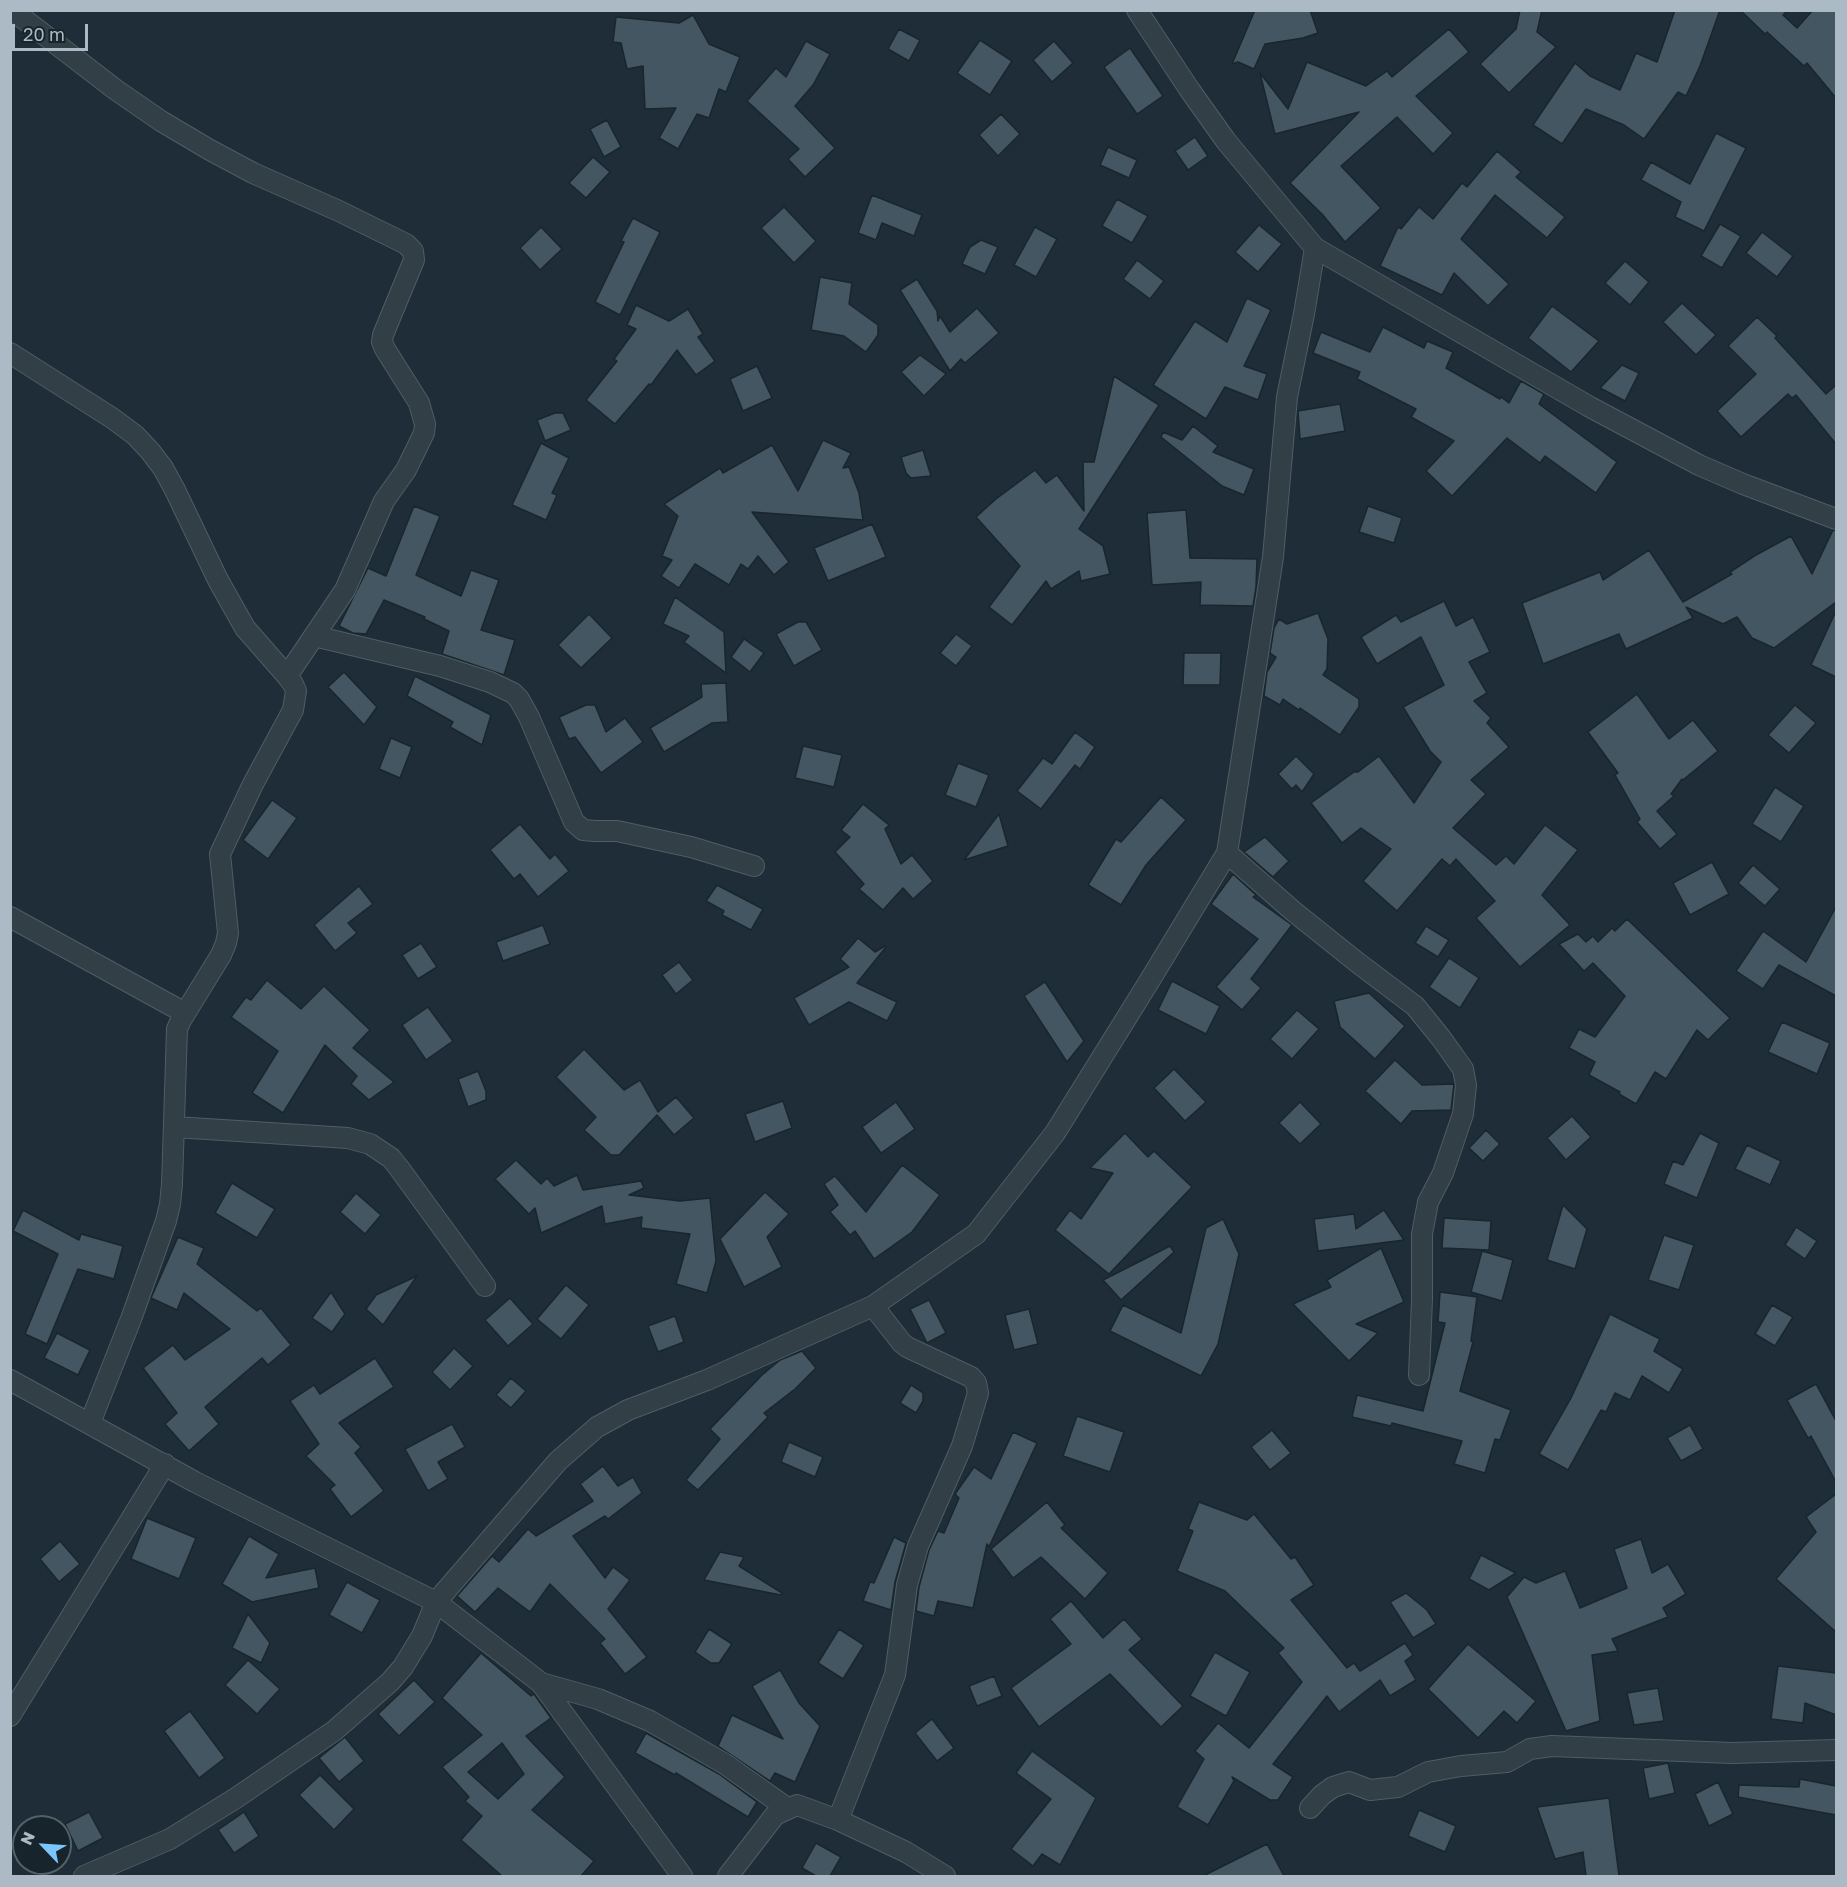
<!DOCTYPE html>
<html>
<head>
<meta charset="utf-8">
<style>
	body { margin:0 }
	#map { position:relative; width:1847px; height:1887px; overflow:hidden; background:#1e2d37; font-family:"Golos Text",sans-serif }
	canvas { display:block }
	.frame { position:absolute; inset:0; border:12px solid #abbac4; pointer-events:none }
	.north { position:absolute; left:12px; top:1815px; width:60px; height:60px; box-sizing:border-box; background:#17242b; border:2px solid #526068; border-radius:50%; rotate:295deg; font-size:16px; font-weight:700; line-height:24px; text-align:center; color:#abbac4 }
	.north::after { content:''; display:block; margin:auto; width:21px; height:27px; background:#79c5fc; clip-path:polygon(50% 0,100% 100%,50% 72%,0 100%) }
	.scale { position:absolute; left:12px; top:24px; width:76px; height:27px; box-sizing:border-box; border:3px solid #abbac4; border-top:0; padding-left:8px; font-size:18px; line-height:21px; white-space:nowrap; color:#abbac4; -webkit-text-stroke:4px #17242b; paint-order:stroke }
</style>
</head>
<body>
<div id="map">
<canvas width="1847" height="1887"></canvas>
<div class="frame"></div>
<div class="north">N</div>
<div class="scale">20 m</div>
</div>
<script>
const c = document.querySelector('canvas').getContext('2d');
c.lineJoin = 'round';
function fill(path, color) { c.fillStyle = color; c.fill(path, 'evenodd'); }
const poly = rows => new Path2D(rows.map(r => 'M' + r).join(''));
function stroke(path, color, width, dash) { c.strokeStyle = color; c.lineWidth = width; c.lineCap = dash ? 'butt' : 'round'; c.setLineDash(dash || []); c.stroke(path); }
const building = poly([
	[1255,10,1310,10,1318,33,1303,38,1265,44,1254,69,1238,62,1232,64,1255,10],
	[1520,10,1542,10,1537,32,1556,47,1509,93,1480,64,1516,29,1520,10],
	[1675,10,1720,10,1700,66,1686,96,1678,92,1644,139,1624,125,1586,109,1562,144,1533,125,1575,63,1590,76,1620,90,1636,53,1657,62,1675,10],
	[1740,10,1788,10,1783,15,1797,28,1813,10,1836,10,1836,98,1807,63,1804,66,1767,32,1765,34,1740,10],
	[693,15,709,44,740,57,726,92,719,89,709,118,697,114,678,149,659,138,676,108,645,109,643,66,627,69,621,43,613,42,616,17,679,23,693,15],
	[899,29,920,40,909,61,888,49,899,29],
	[1449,29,1469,52,1416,96,1453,133,1433,154,1397,117,1341,166,1381,208,1345,242,1322,214,1290,183,1359,112,1275,134,1260,73,1288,109,1307,62,1366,86,1387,71,1392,77,1449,29],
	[980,40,1012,61,990,95,957,73,980,40],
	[806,41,830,54,813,85,795,106,835,148,805,177,788,159,799,149,747,101,776,68,786,77,806,41],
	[1054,41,1073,63,1052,82,1033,60,1054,41],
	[1130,48,1163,96,1137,114,1104,67,1130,48],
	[1001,114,1020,134,998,156,979,135,1001,114],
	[607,120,621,147,604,157,590,129,607,120],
	[1716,133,1746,148,1704,231,1675,217,1681,202,1641,180,1651,162,1690,184,1716,133],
	[1195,137,1208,156,1188,170,1175,151,1195,137],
	[1108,147,1137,160,1129,178,1100,165,1108,147],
	[1497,151,1521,172,1516,177,1565,217,1547,238,1495,195,1461,239,1509,284,1488,306,1454,273,1442,295,1380,266,1398,227,1401,229,1419,207,1433,219,1462,183,1467,187,1497,151],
	[593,157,610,172,586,198,569,183,593,157],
	[872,195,922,215,914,236,882,223,876,240,858,233,872,195],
	[1117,199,1148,216,1132,243,1102,226,1117,199],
	[784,207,816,241,794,263,761,228,784,207],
	[633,218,660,232,620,315,595,302,624,242,621,241,633,218],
	[1720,224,1741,236,1722,268,1701,256,1720,224],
	[1259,225,1282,244,1258,272,1235,252,1259,225],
	[541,227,562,249,540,270,520,248,541,227],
	[1035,227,1057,239,1036,277,1014,265,1035,227],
	[1762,232,1793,256,1777,277,1746,253,1762,232],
	[981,240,998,247,985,274,962,264,970,247,981,240],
	[1137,260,1164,281,1150,299,1123,279,1137,260],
	[1625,261,1649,282,1630,305,1605,283,1625,261],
	[820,277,852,283,849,304,878,325,878,335,866,352,844,336,811,330,820,277],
	[917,279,937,311,938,321,940,316,950,332,977,308,999,333,965,363,961,359,950,371,900,290,917,279],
	[1247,298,1271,310,1244,366,1267,374,1258,400,1225,387,1206,419,1153,385,1195,321,1227,342,1247,298],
	[1682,303,1716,335,1696,355,1663,322,1682,303],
	[636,305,669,321,688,309,703,334,698,337,715,361,696,375,677,350,651,385,649,384,615,424,586,400,617,361,614,359,636,329,627,325,636,305],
	[1552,306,1599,341,1571,372,1528,338,1552,306],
	[1757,317,1777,336,1775,338,1826,394,1836,385,1836,444,1796,395,1792,398,1788,394,1741,437,1717,411,1756,374,1728,346,1757,317],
	[1383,327,1424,348,1427,341,1453,352,1446,368,1500,399,1501,397,1509,403,1521,381,1544,394,1539,404,1617,462,1596,493,1545,456,1540,463,1507,438,1452,496,1426,471,1454,441,1411,417,1416,409,1357,379,1360,372,1313,353,1321,332,1370,352,1383,327],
	[920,355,946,374,924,396,901,372,920,355],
	[1622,365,1639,373,1625,401,1600,388,1622,365],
	[757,366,772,398,743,411,730,379,757,366],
	[1114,376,1159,405,1079,529,1103,546,1110,574,1081,581,1079,571,1051,589,1046,581,1012,625,989,607,1020,566,976,517,996,499,1035,470,1046,483,1057,475,1084,511,1083,462,1094,462,1114,376],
	[1340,404,1345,431,1300,439,1298,411,1340,404],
	[555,413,563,413,571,430,545,441,537,420,555,413],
	[1193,426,1218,446,1213,452,1254,469,1244,495,1222,486,1161,437,1163,432,1182,440,1193,426],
	[823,440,851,453,843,468,849,467,859,493,863,520,752,512,789,562,774,575,758,556,748,569,741,564,729,585,695,564,679,588,661,576,672,560,662,556,678,516,664,504,720,468,723,473,772,445,798,491,823,440],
	[541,443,569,458,552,493,557,495,546,520,512,505,541,443],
	[923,450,931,476,911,478,906,473,901,457,923,450],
	[414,506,440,516,416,575,461,596,471,570,499,580,481,630,515,640,504,675,442,654,449,631,424,619,425,617,384,600,366,634,353,633,339,626,368,568,386,576,414,506],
	[1368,506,1402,518,1394,543,1359,532,1368,506],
	[1186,510,1190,558,1257,559,1256,587,1253,606,1200,605,1201,582,1152,585,1147,513,1186,510],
	[872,524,886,557,828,581,814,548,872,524],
	[1833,530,1836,531,1836,602,1774,648,1752,638,1737,617,1723,624,1686,607,1693,618,1626,649,1619,634,1543,664,1522,603,1600,572,1603,580,1649,550,1683,602,1732,574,1730,572,1756,555,1791,536,1812,574,1833,530],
	[675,597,724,632,726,673,684,642,689,636,663,624,675,597],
	[1444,601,1456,626,1473,617,1490,652,1469,662,1487,693,1474,701,1491,718,1487,723,1509,747,1471,780,1486,794,1453,828,1496,865,1506,856,1514,864,1545,825,1578,850,1542,895,1570,925,1520,967,1476,918,1495,901,1456,859,1450,866,1442,859,1397,911,1363,881,1391,849,1361,828,1342,843,1311,803,1354,772,1358,772,1379,756,1414,803,1441,762,1430,751,1403,707,1444,685,1421,637,1377,664,1361,637,1396,615,1401,622,1444,601],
	[1836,611,1836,677,1811,665,1836,611],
	[1318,613,1328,639,1327,669,1323,675,1359,699,1359,707,1340,735,1300,708,1299,710,1283,699,1280,705,1264,696,1267,672,1276,657,1270,653,1274,628,1279,619,1287,624,1318,613],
	[589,614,612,638,581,668,558,645,589,614],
	[798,622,806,622,822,650,794,666,776,634,798,622],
	[956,634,972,646,956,666,940,653,956,634],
	[744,639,764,653,750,672,731,657,744,639],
	[1184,653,1221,653,1220,685,1183,685,1184,653],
	[344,672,377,707,364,725,328,687,344,672],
	[415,676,491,715,482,745,450,727,453,722,407,696,415,676],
	[726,683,728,722,712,723,664,752,650,728,702,697,701,684,726,683],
	[1637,694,1669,739,1693,720,1718,751,1683,780,1682,779,1671,794,1674,796,1657,811,1677,834,1660,849,1637,822,1640,819,1615,775,1618,773,1588,732,1637,694],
	[586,705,595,705,606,732,625,718,643,742,601,773,575,737,569,739,559,717,586,705],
	[1795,705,1816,723,1789,753,1768,735,1795,705],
	[1075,732,1095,747,1080,769,1075,765,1041,809,1017,791,1043,758,1052,764,1075,732],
	[391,738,412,747,400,778,379,769,391,738],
	[803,746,842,755,834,787,795,778,803,746],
	[1296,756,1314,774,1302,792,1296,785,1292,789,1278,774,1296,756],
	[958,763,989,775,976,807,945,795,958,763],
	[1775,787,1804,806,1781,842,1752,824,1775,787],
	[1161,797,1186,820,1146,865,1121,905,1088,885,1116,839,1121,842,1161,797],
	[272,800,297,818,268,859,243,840,272,800],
	[863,804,889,825,885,829,901,864,912,855,933,881,913,899,903,888,883,910,859,889,864,884,835,852,850,837,841,830,863,804],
	[999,814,1008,846,964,860,999,814],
	[520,824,550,859,555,854,569,871,538,897,520,874,514,879,490,850,520,824],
	[1265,837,1289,861,1273,877,1244,852,1265,837],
	[1712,862,1729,894,1690,915,1673,883,1712,862],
	[1753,865,1780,889,1765,906,1738,883,1753,865],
	[1233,874,1256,895,1253,897,1292,925,1251,979,1261,988,1242,1010,1216,987,1258,939,1211,904,1233,874],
	[717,885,763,909,751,930,722,915,724,911,706,901,717,885],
	[359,886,373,904,348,923,357,933,335,951,314,925,359,886],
	[1836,907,1836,996,1779,965,1763,989,1736,971,1763,931,1806,962,1836,907],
	[1627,919,1730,1018,1708,1040,1697,1030,1666,1079,1655,1072,1636,1104,1619,1094,1620,1092,1589,1075,1595,1062,1569,1048,1579,1029,1595,1037,1625,996,1593,963,1584,971,1559,944,1578,934,1586,942,1593,936,1598,942,1612,928,1615,931,1627,919],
	[543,925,550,944,503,961,496,942,543,925],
	[1426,926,1449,940,1438,957,1415,943,1426,926],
	[858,938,875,952,885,946,886,947,857,983,897,1002,887,1021,849,1002,809,1025,794,998,849,967,840,959,858,938],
	[421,943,437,967,418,979,402,955,421,943],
	[1449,958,1479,978,1460,1008,1429,987,1449,958],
	[679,962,693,980,676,994,662,975,679,962],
	[267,980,301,1009,324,986,370,1030,353,1048,394,1082,369,1100,351,1084,357,1076,325,1045,283,1113,252,1093,278,1051,231,1017,246,997,251,1000,267,980],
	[1172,981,1220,1006,1206,1034,1158,1010,1172,981],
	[1045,982,1084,1041,1067,1062,1024,996,1045,982],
	[1369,993,1405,1026,1375,1059,1340,1027,1334,1001,1369,993],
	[428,1007,453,1041,426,1060,402,1025,428,1007],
	[1297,1010,1319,1029,1292,1059,1270,1039,1297,1010],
	[1782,1022,1830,1043,1817,1074,1768,1052,1782,1022],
	[584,1049,624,1090,640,1080,658,1112,676,1097,694,1118,674,1135,657,1115,619,1155,611,1155,584,1130,596,1117,556,1077,584,1049],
	[1395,1060,1422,1085,1454,1084,1451,1110,1412,1111,1401,1124,1365,1091,1395,1060],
	[1174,1069,1206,1102,1185,1121,1154,1088,1174,1069],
	[478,1071,486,1091,486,1100,468,1107,458,1079,478,1071],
	[783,1101,792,1128,755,1142,745,1114,783,1101],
	[896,1102,915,1129,881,1153,862,1127,896,1102],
	[1300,1102,1321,1124,1300,1144,1279,1123,1300,1102],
	[1572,1116,1591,1137,1566,1160,1547,1138,1572,1116],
	[1486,1130,1500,1144,1483,1161,1469,1148,1486,1130],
	[1125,1133,1148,1157,1154,1151,1192,1187,1109,1274,1055,1230,1070,1210,1081,1219,1113,1173,1090,1168,1125,1133],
	[1700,1133,1719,1143,1697,1198,1664,1184,1673,1161,1683,1165,1700,1133],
	[1747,1145,1781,1161,1770,1185,1735,1169,1747,1145],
	[516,1160,541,1184,547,1178,554,1186,577,1175,583,1190,641,1181,644,1188,629,1195,680,1201,710,1198,716,1261,707,1293,676,1284,690,1234,641,1228,642,1217,605,1224,602,1206,541,1233,535,1208,529,1214,495,1179,516,1160],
	[902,1165,940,1195,912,1232,874,1259,855,1231,850,1235,830,1212,838,1205,824,1184,835,1176,866,1212,902,1165],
	[232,1183,275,1209,257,1238,215,1213,232,1183],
	[765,1192,789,1214,767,1237,782,1267,744,1287,720,1239,765,1192],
	[356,1193,381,1215,365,1234,340,1212,356,1193],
	[1563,1205,1587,1229,1575,1269,1547,1260,1563,1205],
	[23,1210,79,1240,81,1234,123,1246,114,1279,78,1269,47,1344,25,1334,58,1254,13,1231,23,1210],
	[1384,1210,1404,1240,1318,1251,1314,1219,1354,1214,1356,1229,1384,1210],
	[1444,1218,1491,1221,1489,1250,1442,1248,1444,1218],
	[1223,1219,1239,1254,1218,1344,1201,1376,1110,1331,1123,1305,1181,1333,1206,1228,1223,1219],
	[1796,1227,1817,1241,1805,1259,1785,1245,1796,1227],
	[1664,1235,1694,1245,1679,1290,1648,1280,1664,1235],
	[178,1237,204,1248,197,1264,257,1311,261,1308,291,1345,268,1365,262,1358,205,1407,219,1424,189,1451,165,1424,177,1413,143,1368,173,1345,185,1360,230,1329,184,1293,177,1310,151,1298,178,1237],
	[1170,1246,1174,1252,1121,1300,1103,1280,1170,1246],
	[1381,1248,1404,1302,1356,1324,1378,1333,1349,1361,1293,1304,1331,1287,1327,1280,1381,1248],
	[1482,1251,1513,1260,1502,1301,1471,1292,1482,1251],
	[417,1276,383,1325,366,1309,376,1295,417,1276],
	[566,1285,589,1305,561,1339,537,1319,566,1285],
	[331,1292,345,1314,332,1332,312,1318,331,1292],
	[1440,1292,1477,1297,1471,1341,1473,1342,1460,1391,1511,1410,1500,1440,1495,1439,1485,1473,1454,1464,1462,1441,1392,1423,1391,1426,1352,1417,1357,1395,1423,1411,1445,1323,1438,1322,1440,1292],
	[510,1298,533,1324,508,1346,485,1320,510,1298],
	[929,1300,946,1333,927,1343,910,1309,929,1300],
	[1772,1305,1793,1317,1775,1346,1755,1334,1772,1305],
	[1029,1309,1038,1344,1014,1350,1005,1315,1029,1309],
	[1610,1314,1660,1339,1654,1351,1683,1369,1669,1393,1642,1376,1630,1400,1615,1393,1606,1412,1601,1410,1568,1470,1539,1454,1571,1398,1610,1314],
	[675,1316,684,1342,658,1352,648,1326,675,1316],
	[57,1333,90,1350,78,1375,44,1358,57,1333],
	[454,1348,473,1366,450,1390,432,1372,454,1348],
	[802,1351,816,1368,795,1389,764,1413,768,1417,698,1490,686,1480,720,1439,710,1429,762,1375,780,1360,802,1351],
	[375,1358,394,1387,339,1423,361,1447,355,1453,384,1491,351,1517,330,1489,335,1485,306,1456,319,1444,290,1401,314,1385,320,1394,375,1358],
	[511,1378,526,1391,511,1408,496,1395,511,1378],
	[1816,1384,1836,1421,1836,1482,1811,1436,1808,1438,1787,1400,1816,1384],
	[911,1385,923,1393,923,1401,916,1413,900,1403,911,1385],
	[1077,1416,1124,1432,1110,1472,1063,1456,1077,1416],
	[452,1424,465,1447,438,1462,448,1479,428,1491,405,1449,452,1424],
	[1690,1425,1703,1449,1681,1461,1667,1438,1690,1425],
	[1272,1430,1291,1453,1270,1470,1251,1447,1272,1430],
	[1013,1432,1037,1443,989,1547,987,1544,973,1608,938,1601,934,1616,916,1611,919,1587,929,1550,938,1531,944,1533,959,1498,955,1494,974,1467,991,1479,1013,1432],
	[789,1442,823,1457,815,1477,781,1462,789,1442],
	[603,1466,618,1486,633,1477,642,1493,608,1519,605,1516,573,1536,605,1578,613,1567,630,1580,608,1609,647,1657,625,1674,600,1643,605,1639,550,1584,530,1612,498,1588,475,1612,457,1596,492,1556,499,1562,528,1529,536,1536,593,1501,580,1484,603,1466],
	[1836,1494,1836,1632,1776,1579,1816,1532,1806,1517,1836,1494],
	[1047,1502,1065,1525,1061,1528,1108,1573,1085,1599,1041,1557,1013,1578,991,1549,1047,1502],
	[1199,1502,1247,1520,1254,1514,1291,1559,1295,1557,1314,1585,1291,1600,1347,1668,1354,1663,1360,1671,1405,1643,1413,1655,1405,1661,1416,1680,1390,1696,1380,1680,1339,1712,1327,1696,1273,1764,1293,1777,1278,1800,1270,1800,1232,1777,1234,1781,1208,1825,1177,1807,1204,1759,1195,1751,1218,1723,1249,1748,1302,1682,1278,1653,1284,1648,1225,1591,1177,1571,1193,1531,1188,1529,1199,1502],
	[147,1518,196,1538,179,1579,131,1559,147,1518],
	[249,1536,279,1554,266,1578,315,1568,319,1588,252,1602,222,1584,249,1536],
	[894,1537,906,1543,895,1582,891,1610,863,1601,870,1582,874,1583,894,1537],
	[1641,1539,1652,1573,1668,1564,1686,1594,1663,1608,1668,1617,1612,1639,1618,1651,1592,1655,1600,1721,1566,1731,1507,1597,1524,1577,1536,1583,1565,1571,1580,1608,1627,1588,1614,1549,1641,1539],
	[60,1541,80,1564,59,1582,40,1559,60,1541],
	[720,1552,744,1557,739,1566,782,1593,781,1595,704,1580,720,1552],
	[1481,1555,1516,1573,1489,1590,1469,1579,1481,1555],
	[347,1582,380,1600,362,1633,329,1615,347,1582],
	[1406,1593,1427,1610,1436,1624,1413,1638,1390,1602,1406,1593],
	[1071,1601,1103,1638,1124,1619,1142,1639,1129,1650,1183,1706,1161,1727,1110,1674,1039,1727,1011,1688,1071,1644,1050,1619,1071,1601],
	[248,1614,270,1643,261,1663,232,1648,248,1614],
	[709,1629,732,1644,719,1663,711,1663,695,1652,709,1629],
	[839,1629,864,1645,843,1679,818,1663,839,1629],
	[1468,1644,1536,1701,1517,1723,1504,1711,1478,1738,1428,1689,1468,1644],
	[1215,1652,1250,1672,1226,1716,1190,1696,1215,1652],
	[481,1653,531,1696,534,1694,551,1718,526,1736,565,1777,532,1810,594,1861,581,1876,502,1876,461,1840,482,1816,465,1801,469,1797,442,1767,482,1735,442,1698,481,1653],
	[502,1743,524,1774,498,1799,468,1772,502,1743],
	[248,1660,280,1689,257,1714,225,1685,248,1660],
	[1778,1666,1836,1673,1836,1715,1805,1703,1803,1723,1771,1719,1778,1666],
	[780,1670,799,1703,820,1726,795,1782,775,1773,770,1781,718,1746,732,1715,783,1739,752,1686,780,1670],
	[994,1676,1002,1696,977,1706,969,1686,994,1676],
	[414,1680,435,1702,399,1736,378,1714,414,1680],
	[1658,1688,1664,1721,1634,1725,1627,1693,1658,1688],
	[190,1711,225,1758,199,1778,164,1731,190,1711],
	[932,1719,954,1748,937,1761,915,1733,932,1719],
	[646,1733,719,1774,757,1802,748,1817,676,1773,675,1775,635,1753,646,1733],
	[345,1737,364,1761,339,1782,319,1758,345,1737],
	[1032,1751,1096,1798,1060,1865,1042,1854,1033,1866,1011,1849,1051,1799,1016,1773,1032,1751],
	[1668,1763,1675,1793,1649,1799,1643,1768,1668,1763],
	[320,1775,354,1809,334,1830,299,1795,320,1775],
	[1800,1779,1836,1786,1836,1815,1738,1797,1739,1785,1799,1787,1800,1779],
	[1718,1782,1733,1814,1709,1826,1695,1794,1718,1782],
	[1609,1798,1619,1876,1586,1876,1583,1852,1555,1859,1537,1807,1609,1798],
	[1419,1810,1456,1826,1445,1852,1408,1836,1419,1810],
	[89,1812,103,1838,78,1851,65,1824,89,1812],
	[244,1812,259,1836,234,1853,218,1830,244,1812],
	[816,1843,841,1857,830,1876,816,1876,802,1868,816,1843],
	[1267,1844,1284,1876,1203,1876,1267,1844]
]);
fill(building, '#445661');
stroke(building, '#19262d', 1.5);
const minor = poly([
	[12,10,116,90,161,121,210,150,253,173,339,211,406,244,413,251,414,260,383,335,382,342,385,349,419,403,425,424,424,433,406,470,384,501,345,590,287,676],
	[1137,10,1189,89,1226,141,1315,248,1590,407,1699,465,1743,484,1836,519],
	[10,353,112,418,135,435,150,451,163,468,175,490,218,580,245,628,287,676,293,684,296,691,293,710,253,784,220,854,228,933,226,943,221,955,181,1020,177,1029,172,1184,170,1204,166,1221,131,1319,90,1423],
	[314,636,440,666,490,682,513,693,519,699,529,717,574,822,583,830,595,831,617,831,691,847,754,866],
	[1227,853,1293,911,1358,963,1415,1006,1441,1038,1463,1069,1466,1085,1463,1114,1443,1173,1428,1202,1422,1234,1422,1299,1419,1375],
	[10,917,185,1013],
	[175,1127,348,1138,370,1144,391,1158,399,1168,485,1286],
	[10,1380,195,1482,436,1602,541,1683,682,1876],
	[541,1683,598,1699,650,1721,725,1764,787,1808],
	[10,1716,165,1464],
	[1310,1808,1322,1795,1333,1787,1349,1782,1370,1790,1398,1787,1428,1772,1461,1766,1507,1762,1530,1749,1552,1746,1732,1753,1836,1750],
	[838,1820,895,1675,907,1585,918,1546,962,1446,978,1393,976,1383,971,1377,907,1347,902,1343,873,1306],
	[84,1876,170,1839,236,1798,334,1731,390,1682,403,1667,422,1636,436,1602,558,1461,597,1427,628,1410,707,1380,873,1306,976,1234,1055,1133,1150,980,1227,853,1273,557,1287,397,1304,314,1315,248],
	[728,1876,775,1815,797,1805,838,1820,906,1852,945,1876]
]);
stroke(minor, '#4f5d65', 22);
stroke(minor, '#323f47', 20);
</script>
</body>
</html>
